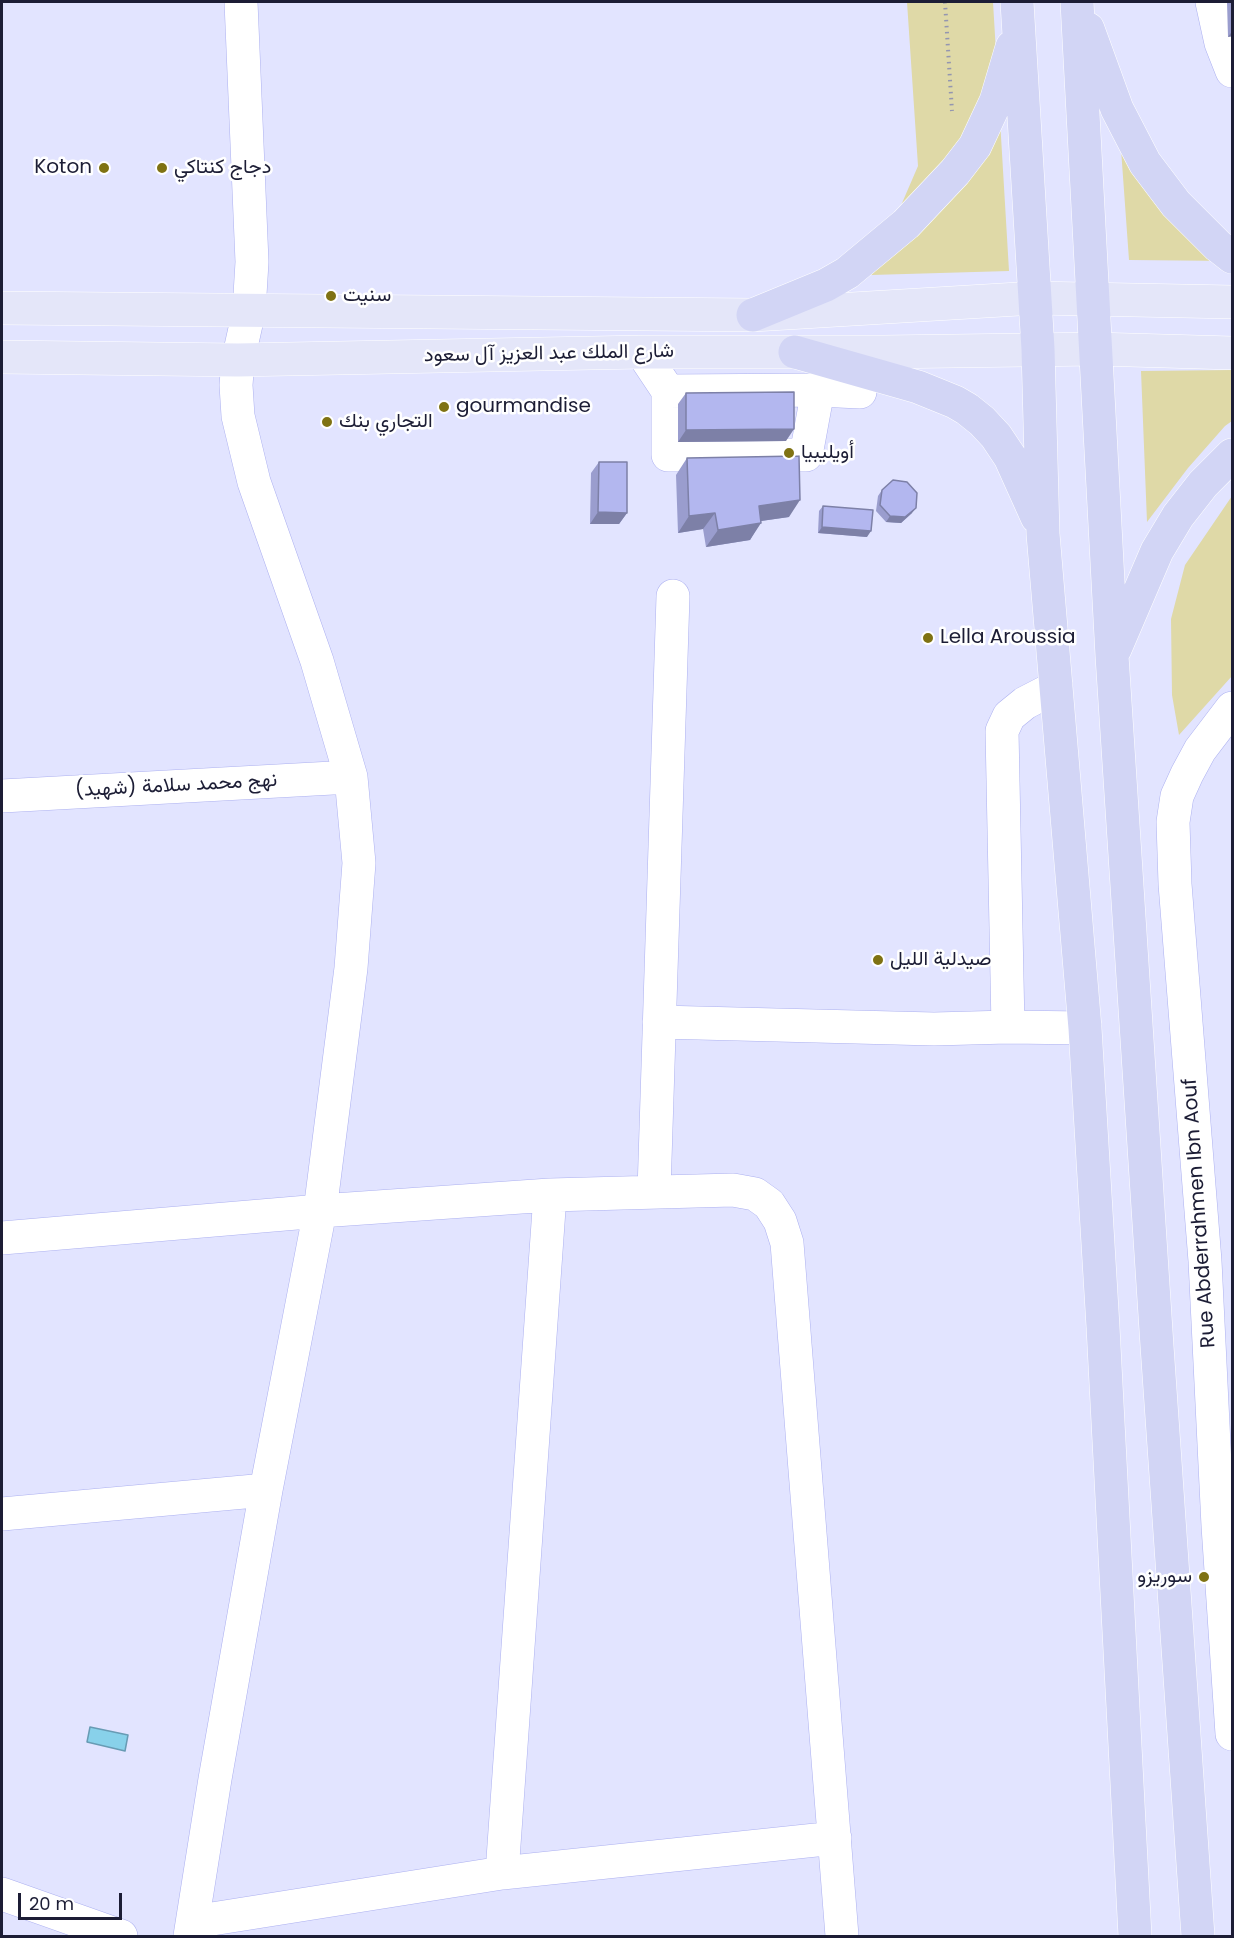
<!DOCTYPE html>
<html>
<head>
<meta charset="utf-8">
<style>
	body { margin:0 }
	#map { position:relative; width:1234px; height:1938px; overflow:hidden; background:#e2e4ff; font-family:Poppins,sans-serif }
	canvas { display:block }
	.frame { position:absolute; inset:0; border:3px solid #1c1d35; pointer-events:none }
	.scale { position:absolute; left:18px; top:1893px; width:104px; height:27px; box-sizing:border-box; border:3px solid #1c1d35; border-top:0; padding-left:8px; font-size:18px; line-height:21px; white-space:nowrap; color:#1c1d35; -webkit-text-stroke:4px #fff; paint-order:stroke }
</style>
</head>
<body>
<div id="map">
<canvas width="1234" height="1938"></canvas>
<div class="frame"></div>
<div class="scale">20 m</div>
</div>
<script>
const c = document.querySelector('canvas').getContext('2d');
c.lineJoin = 'round';
function fill(path, color) { c.fillStyle = color; c.fill(path, 'evenodd'); }
const poly = rows => new Path2D(rows.map(r => 'M' + r).join(''));
function stroke(path, color, width, dash) { c.strokeStyle = color; c.lineWidth = width; c.lineCap = dash ? 'butt' : 'round'; c.setLineDash(dash || []); c.stroke(path); }
function label(font, color, halo, rows, align = 'center') {
  c.font = font + ' Poppins,Vazirmatn,sans-serif'; c.lineWidth = 5; c.setLineDash([]); c.textBaseline = 'middle'; c.strokeStyle = halo; c.fillStyle = color; for (const [text, x, y, turn = 0] of rows) {
    c.save(); c.translate(x, y); c.rotate((+turn || 0) * Math.PI / 180); c.textAlign = isNaN(turn) ? turn : align; if (halo) c.strokeText(text, 0, 0); c.fillText(text, 0, 0); c.restore();
  }
}
fill(poly([
	[907,2,993,2,1009,271,871,275,918,166],
	[1121,149,1231,261,1129,260],
	[1232,370,1232,421,1225,426,1188,468,1147,522,1141,371],
	[1232,496,1232,676,1179,735,1172,695,1171,619,1185,565]
]), '#dfd9a7');
const water = poly([
	[90,1727,128,1735,125,1751,87,1742,90,1727]
]);
fill(water, '#88d1ea');
stroke(water, '#689bb4', 1.5);
const minor = poly([
	[1212,2,1221,43,1232,71],
	[642,352,668,391,818,390,860,392],
	[668,391,668,455,806,455,818,390],
	[1056,687,1025,703,1009,716,1002,731,1008,1027,1085,1028],
	[1232,708,1200,750,1187,774,1177,796,1173,822,1175,884,1205,1261,1218,1526,1232,1734],
	[2,796,351,777],
	[659,1022,934,1029,1008,1027],
	[654,1191,673,596],
	[2,1238,320,1211,550,1195,733,1190,755,1194,769,1204,780,1221,787,1243,842,1936],
	[2,1514,266,1490],
	[502,1873,550,1195],
	[2,1894,121,1936],
	[193,1922,502,1873,835,1838],
	[190,1936,215,1779,266,1490,320,1211,351,968,359,863,351,777,317,661,254,482,238,416,236,385,238,360,249,311,252,262,241,2]
]);
const major = poly([
	[2,308,753,315,1035,298,1232,302],
	[2,357,238,360,642,352,883,352,1096,349,1232,353]
]);
const highway = poly([
	[1017,2,1038,349,1043,534,1085,1028,1103,1327,1135,1936],
	[1077,2,1112,656,1157,1346,1198,1936],
	[1088,29,1117,109,1145,163,1176,204,1218,246,1232,257],
	[753,315,826,285,847,273,906,224,955,172,975,146,996,101,1012,47],
	[795,352,918,387,955,402,967,409,982,421,996,436,1010,457,1037,517],
	[1115,649,1157,551,1178,516,1203,484,1232,455]
]);
stroke(minor, '#acb0f0', 34);
stroke(major, '#fff', 34);
stroke(highway, '#fff', 34);
stroke(poly([
	[945,2,952,111]
]), '#9496b0', 4, [1.5, 4.5]);
stroke(minor, '#fff', 33);
stroke(major, '#e4e6f9', 33);
stroke(highway, '#d2d5f5', 33);
fill(poly([
	[1227,2,1233,2,1233,36,1228,37],
	[686,393,786,441,678,442,678,404],
	[687,458,789,517,761,521,750,540,706,547,703,529,678,533,676,475],
	[599,462,627,513,619,524,590,524,591,473],
	[882,490,912,513,901,523,886,522,876,511,878,496],
	[823,506,867,537,818,533,819,511]
]), '#9a9dce');
fill(poly([
	[1233,30,1233,36,1228,37],
	[794,429,786,441,678,442,686,430],
	[800,500,789,517,747,523,759,506],
	[916,508,912,513,901,523,886,522,890,516],
	[598,512,627,513,619,524,590,524],
	[715,513,703,529,678,533,689,516],
	[761,523,750,540,706,547,718,530],
	[822,527,871,531,867,537,818,533]
]), '#7d80a7');
const building = poly([
	[794,392,794,429,686,430,686,393,794,392],
	[799,456,800,500,759,506,761,523,718,530,715,513,689,516,687,458,799,456],
	[599,462,627,462,627,513,598,512,599,462],
	[893,480,907,482,917,493,916,508,905,517,890,516,880,505,882,490,893,480],
	[823,506,873,510,871,531,822,527,823,506]
]);
fill(building, '#b3b7ef');
stroke(building, '#7d80a7', 1.5);
for (const [x, y, r, color] of [
	[104,168,6,"#7f7213"],
	[162,168,6,"#7f7213"],
	[331,296,6,"#7f7213"],
	[444,407,6,"#7f7213"],
	[327,422,6,"#7f7213"],
	[789,453,6,"#7f7213"],
	[928,638,6,"#7f7213"],
	[878,960,6,"#7f7213"],
	[1204,1577,6,"#7f7213"]
]) { const dot = new Path2D(); dot.arc(x, y, r, 0, 2 * Math.PI); c.fillStyle = color; c.fill(dot); stroke(dot, '#fff', 2); }
label('20px', '#1c1d35', '#fff', [
	["Koton",92,168,"right"],
	["دجاج كنتاكي",174,168],
	["سنيت",343,296],
	["gourmandise",456,407],
	["التجاري بنك",339,422],
	["أويليبيا",801,453],
	["Lella Aroussia",940,638],
	["صيدلية الليل",890,960],
	["سوريزو",1192,1577,"right"]
], 'left');
label('20px', '#1c1d35', '#fff', [
	["شارع الملك عبد العزيز آل سعود",549,354,-1],
	["نهج محمد سلامة (شهيد)",176,786,-3],
	["Rue Abderrahmen Ibn Aouf",1200,1213,-94]
]);
</script>
</body>
</html>
